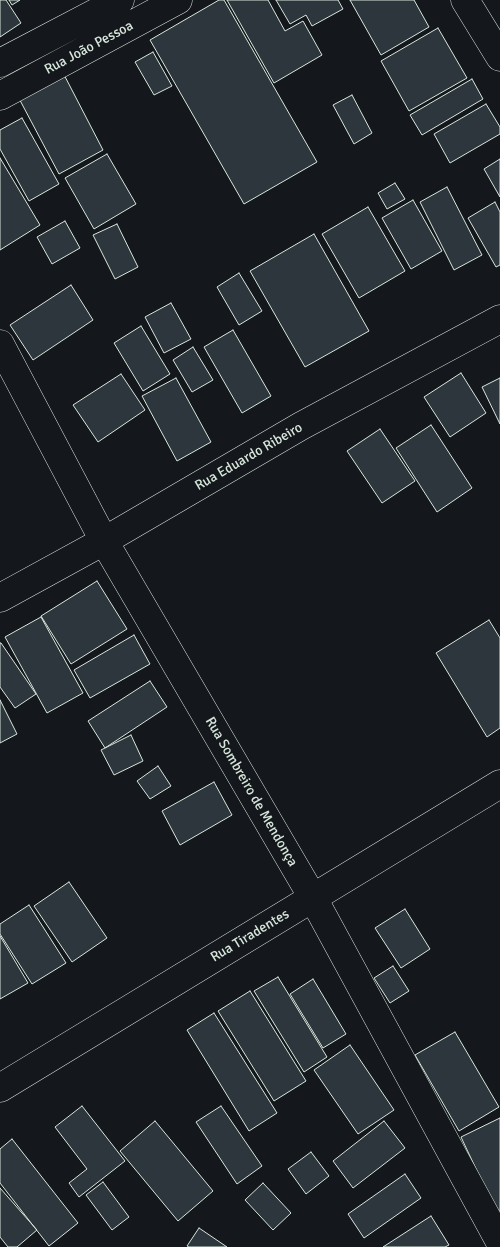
<!DOCTYPE html>
<html>
<head>
<meta charset="utf-8">
<style>
	body { margin:0 }
	canvas { display:block; background:#14181c }
</style>
</head>
<body>
<canvas width="500" height="1247"></canvas>
<script>
const c = document.querySelector('canvas').getContext('2d');
c.lineJoin = 'round';
function fill(path, color) { c.fillStyle = color; c.fill(path, 'evenodd'); }
const poly = rows => new Path2D(rows.map(r => 'M' + r).join(''));
function stroke(path, color, width, dash) { c.strokeStyle = color; c.lineWidth = width; c.lineCap = dash ? 'butt' : 'round'; c.setLineDash(dash || []); c.stroke(path); }
function label(font, color, halo, rows, align = 'center') {
  c.font = font + ' Signika,sans-serif'; c.lineWidth = 4; c.setLineDash([]); c.textBaseline = 'middle'; c.strokeStyle = halo; c.fillStyle = color; for (const [text, x, y, turn = 0] of rows) {
    c.save(); c.translate(x, y); c.rotate((+turn || 0) * Math.PI / 180); c.textAlign = isNaN(turn) ? turn : align; if (halo) c.strokeText(text, 0, 0); c.fillText(text, 0, 0); c.restore();
  }
}
const building = poly([
	[0,0,6,0,21,23,0,37,0,0],
	[9,0,20,0,12,5,9,0],
	[219,0,224,0,317,162,244,204,150,40,219,0],
	[227,0,268,0,285,31,303,21,322,55,274,83,227,0],
	[276,0,338,0,343,9,312,26,306,15,290,24,276,0],
	[350,0,414,0,429,27,381,55,350,0],
	[438,28,467,78,409,111,381,61,438,28],
	[153,52,172,86,154,95,135,62,153,52],
	[59,65,103,150,59,174,14,89,59,65],
	[472,79,483,99,422,135,410,115,472,79],
	[352,95,372,133,354,144,333,105,352,95],
	[486,104,500,127,500,134,450,163,434,134,486,104],
	[22,118,59,184,29,201,0,149,0,130,22,118],
	[107,154,136,204,94,229,65,178,107,154],
	[0,158,40,225,0,250,0,158],
	[500,159,500,197,484,169,500,159],
	[395,183,405,199,387,209,378,193,395,183],
	[447,187,482,255,454,270,420,202,447,187],
	[413,200,442,251,411,269,382,218,413,200],
	[495,202,500,212,500,265,496,267,468,218,495,202],
	[368,207,405,271,359,298,322,234,368,207],
	[65,221,80,248,52,264,37,237,65,221],
	[117,224,138,267,115,279,93,235,117,224],
	[314,234,369,331,305,367,250,271,314,234],
	[239,273,262,311,239,325,217,287,239,273],
	[71,285,93,320,33,360,10,325,71,285],
	[171,303,191,339,164,353,145,317,171,303],
	[141,326,170,374,143,391,114,343,141,326],
	[233,330,271,396,242,413,204,347,233,330],
	[193,347,213,380,192,392,173,360,193,347],
	[461,373,486,413,450,437,424,397,461,373],
	[121,374,145,410,98,442,73,405,121,374],
	[176,378,211,442,177,461,142,396,176,378],
	[500,378,500,424,482,387,500,378],
	[431,425,472,488,437,512,396,448,431,425],
	[380,429,415,481,382,503,347,451,380,429],
	[97,581,127,629,71,664,41,616,97,581],
	[41,617,83,693,47,713,5,637,41,617],
	[489,620,500,638,500,728,487,737,436,653,489,620],
	[134,635,150,664,90,698,74,670,134,635],
	[0,643,1,643,36,694,15,708,0,687,0,643],
	[150,681,167,707,105,748,88,721,150,681],
	[0,700,17,734,0,743,0,700],
	[131,735,143,761,114,775,101,750,131,735],
	[158,766,171,786,150,799,137,781,158,766],
	[214,782,232,815,180,845,162,811,214,782],
	[69,882,107,938,72,962,34,906,69,882],
	[29,905,66,963,32,984,0,934,0,924,29,905],
	[405,909,430,949,401,968,375,928,405,909],
	[0,936,28,983,0,999,0,936],
	[393,966,409,991,390,1003,374,978,393,966],
	[278,977,327,1057,304,1072,254,991,278,977],
	[313,979,346,1034,323,1048,290,994,313,979],
	[250,991,306,1081,274,1101,218,1011,250,991],
	[214,1013,277,1113,249,1131,187,1030,214,1013],
	[455,1032,499,1107,459,1131,415,1055,455,1032],
	[350,1045,394,1110,358,1134,314,1070,350,1045],
	[82,1106,125,1161,79,1197,69,1183,87,1169,55,1127,82,1106],
	[221,1106,262,1166,237,1184,196,1122,221,1106],
	[500,1118,500,1220,461,1137,500,1118],
	[155,1121,213,1191,178,1221,120,1151,155,1121],
	[384,1121,405,1148,353,1188,333,1161,384,1121],
	[12,1139,78,1223,49,1246,0,1183,0,1149,12,1139],
	[311,1152,329,1176,306,1194,288,1169,311,1152],
	[405,1174,421,1198,364,1238,348,1214,405,1174],
	[103,1182,129,1217,112,1230,86,1195,103,1182],
	[263,1183,291,1213,273,1230,245,1200,263,1183],
	[0,1188,37,1230,17,1247,8,1247,0,1237,0,1188],
	[431,1216,449,1245,445,1247,383,1247,431,1216],
	[199,1228,227,1247,189,1247,187,1246,199,1228]
]);
fill(building, '#2c363c');
stroke(building, '#d8e6dc', 1);
const minor = poly([
	[465,0,500,57],
	[0,598,104,541,301,426,500,319],
	[0,1088,500,784]
]);
const tertiary = poly([
	[0,63,120,0],
	[0,96,178,0],
	[0,344,104,541,313,898,500,1242]
]);
stroke(minor, '#d8e6dc', 29);
stroke(tertiary, '#d8e6dc', 29);
stroke(minor, '#14181c', 28);
stroke(tertiary, '#14181c', 28);
label('14px', '#d8e6dc', '#14181c', [
	["Rua João Pessoa",89,48,-28],
	["Rua Eduardo Ribeiro",249,457,-30],
	["Rua Sombreiro de Mendonça",251,792,60],
	["Rua Tiradentes",250,936,-31]
]);
</script>
</body>
</html>
